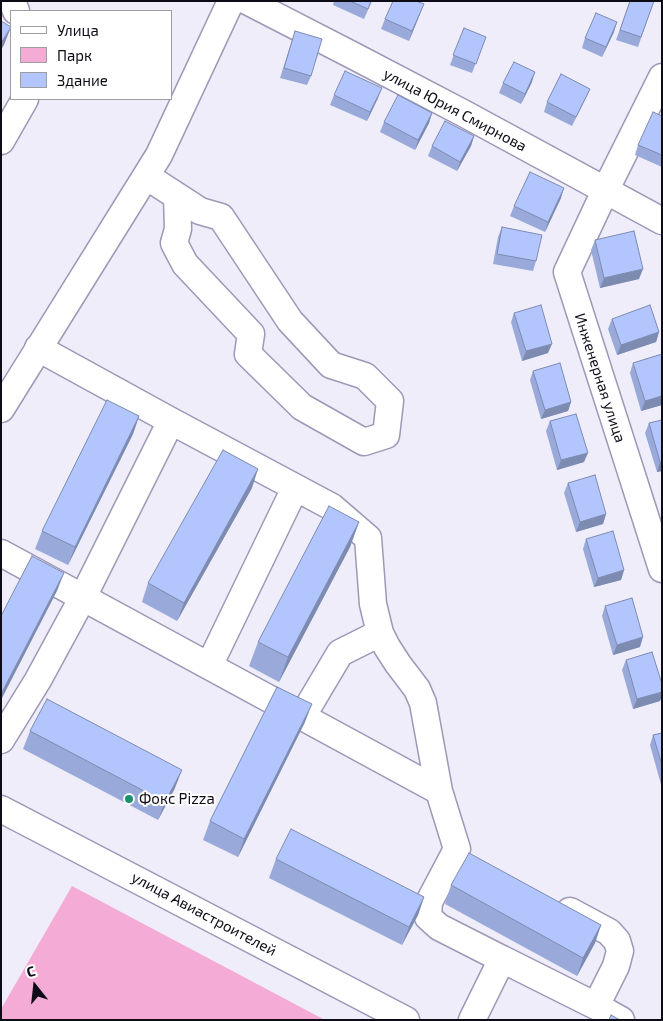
<!DOCTYPE html>
<html>
<head>
<meta charset="utf-8">
<style>
	body { margin:0 }
	#map { position:relative; width:663px; height:1021px; overflow:hidden; background:#efedfa; font-family:"Exo 2",sans-serif }
	canvas { display:block }
	.frame { position:absolute; inset:0; border:2px solid #0d0b16; pointer-events:none }
	.legend { position:absolute; left:10px; top:10px; width:162px; height:90px; box-sizing:border-box; background:#fff; border:1px solid #9e9da2; margin:0; padding:6px 9px; list-style:none; font-size:15px; color:#0d0b16 }
	.legend li { display:flex; align-items:center; gap:10px; height:25px }
	.legend b { width:25px; border:1px solid #9e9da2 }
	.north { position:absolute; left:10px; top:961px; width:50px; height:50px; -webkit-text-stroke:4px #fff; paint-order:stroke; rotate:344deg; font-size:14px; font-weight:700; line-height:20px; text-align:center; color:#0d0b16 }
	.north::after { content:''; display:block; margin:auto; width:18px; height:22px; background:#0d0b16; clip-path:polygon(50% 0,100% 100%,50% 72%,0 100%) }
</style>
</head>
<body>
<div id="map">
<canvas width="663" height="1021"></canvas>
<div class="frame"></div>
<ul class="legend">
<li><b style="height:6px;background:#fff"></b>Улица</li>
<li><b style="height:14px;background:#f4acd6"></b>Парк</li>
<li><b style="height:14px;background:#b2c6fd"></b>Здание</li>
</ul>
<div class="north">С</div>
</div>
<script>
const c = document.querySelector('canvas').getContext('2d');
c.lineJoin = 'round';
function fill(path, color) { c.fillStyle = color; c.fill(path, 'evenodd'); }
const poly = rows => new Path2D(rows.map(r => 'M' + r).join(''));
function stroke(path, color, width, dash) { c.strokeStyle = color; c.lineWidth = width; c.lineCap = dash ? 'butt' : 'round'; c.setLineDash(dash || []); c.stroke(path); }
function label(font, color, halo, rows, align = 'center') {
  c.font = font + ' "Exo 2",sans-serif'; c.lineWidth = 4; c.setLineDash([]); c.textBaseline = 'middle'; c.strokeStyle = halo; c.fillStyle = color; for (const [text, x, y, turn = 0] of rows) {
    c.save(); c.translate(x, y); c.rotate((+turn || 0) * Math.PI / 180); c.textAlign = isNaN(turn) ? turn : align; if (halo) c.strokeText(text, 0, 0); c.fillText(text, 0, 0); c.restore();
  }
}
fill(poly([
	[72,886,325,1020,1,1020,1,1009]
]), '#f4acd6');
const minor = poly([
	[12,1,16,11],
	[247,1,352,55,463,113,662,221],
	[662,77,605,191,567,272,662,569],
	[1,141,25,99],
	[146,176,200,211,221,217,290,321,331,365,365,376,390,401,386,435,364,442,302,407,248,354,251,334,185,264,174,243,178,229,177,196],
	[1,409,159,155,231,1],
	[1,553,439,791,423,703,417,689,398,664,387,647,380,633,373,604,368,538,332,507,171,421,38,348],
	[209,666,295,488],
	[302,717,340,653,380,633],
	[1,740,38,680,83,597,171,421],
	[439,791,457,849,429,902,428,917,439,927,502,959,472,1020],
	[1,809,406,1020],
	[570,911,609,932,617,941,620,951,616,966,596,1006],
	[502,959,596,1006,621,1020]
]);
stroke(minor, '#9e98b7', 29);
stroke(minor, '#fff', 26);
fill(poly([
	[334,1,372,1,364,19,333,5],
	[630,1,654,1,638,47,616,40],
	[420,14,409,41,381,29,385,19],
	[464,28,486,37,472,73,450,65],
	[295,31,311,76,307,85,280,78],
	[614,32,602,57,582,48,585,38],
	[532,82,521,104,499,93,503,83],
	[590,89,586,98,572,126,544,112,547,102],
	[334,95,378,98,367,121,330,105],
	[432,113,429,123,415,150,380,132,384,122],
	[662,116,662,167,635,155,638,145],
	[474,136,471,146,457,171,428,156,432,146],
	[561,198,545,232,510,216,514,206],
	[502,227,536,261,533,271,493,264,498,237],
	[595,240,639,279,600,288,591,250],
	[514,313,548,353,522,361,511,322],
	[612,319,659,332,656,342,617,355,608,329],
	[662,354,662,405,641,411,630,373,633,363],
	[533,371,571,402,568,411,541,419,530,380],
	[139,416,133,434,68,565,35,549,42,531],
	[662,420,662,471,657,472,645,433,649,423],
	[550,421,584,462,557,470,546,431],
	[568,483,606,514,603,524,576,532,564,493],
	[252,488,177,621,142,602,148,583],
	[359,522,350,547,279,682,249,666,258,642],
	[586,539,624,570,621,580,594,587,583,549],
	[605,606,640,647,613,655,602,616],
	[626,660,660,701,633,709,622,670],
	[305,722,238,857,203,840,210,821],
	[30,731,175,788,158,820,23,749],
	[662,733,662,788,650,745,653,735],
	[276,859,424,897,418,915,402,945,269,878],
	[451,885,601,925,595,943,577,976,445,904]
]), '#99aada');
fill(poly([
	[424,4,420,14,409,41,412,31],
	[617,22,614,32,602,57,606,47],
	[11,27,4,45,1,50,1,43],
	[535,72,532,82,521,104,525,94],
	[382,88,378,98,367,121,370,112],
	[432,113,429,123,415,150,418,140],
	[474,136,471,146,457,171,460,162],
	[564,188,561,198,545,232,548,222],
	[643,269,639,279,600,288,604,278],
	[659,332,656,342,617,355,621,345],
	[552,344,548,353,522,361,526,351],
	[662,396,662,405,641,411,645,401],
	[571,402,568,411,541,419,545,410],
	[139,416,133,434,68,565,75,547],
	[588,453,584,462,557,470,561,460],
	[660,462,662,462,662,471,657,472],
	[258,469,252,488,177,621,184,603],
	[606,514,603,524,576,532,580,522],
	[359,522,350,547,279,682,288,657],
	[624,570,621,580,594,587,598,578],
	[64,573,57,591,1,700,1,694],
	[643,637,640,647,613,655,617,645],
	[662,692,662,697,660,701,633,709,637,699],
	[312,704,305,722,238,857,244,839],
	[182,770,175,788,158,820,165,802],
	[424,897,418,915,402,945,409,927],
	[601,925,595,943,577,976,583,958]
]), '#7d8bb1');
const building = poly([
	[350,1,371,1,368,9,350,1],
	[393,1,416,1,424,4,412,31,385,19,393,1],
	[630,1,654,1,641,37,620,30,630,1],
	[596,13,617,22,606,47,585,38,596,13],
	[1,21,11,27,1,43,1,21],
	[464,28,486,37,476,64,453,55,464,28],
	[295,31,322,39,311,76,284,68,295,31],
	[514,62,535,72,525,94,503,83,514,62],
	[345,71,382,88,370,112,334,95,345,71],
	[561,74,590,89,576,117,547,102,561,74],
	[398,95,432,113,418,140,384,122,398,95],
	[653,112,662,116,662,155,638,145,653,112],
	[445,121,474,136,460,162,432,146,445,121],
	[530,172,564,188,548,222,514,206,530,172],
	[502,227,542,235,536,261,497,254,502,227],
	[634,231,643,269,604,278,595,240,634,231],
	[541,305,552,344,526,351,514,313,541,305],
	[650,305,659,332,621,345,612,319,650,305],
	[662,354,662,396,645,401,633,363,662,354],
	[560,363,571,402,545,410,533,371,560,363],
	[107,400,139,416,75,547,42,531,107,400],
	[576,414,588,453,561,460,550,421,576,414],
	[662,420,662,462,660,462,649,423,662,420],
	[223,450,258,469,184,603,148,583,223,450],
	[595,475,606,514,580,522,568,483,595,475],
	[329,506,359,522,288,657,258,642,329,506],
	[613,531,624,570,598,578,586,539,613,531],
	[32,556,64,573,1,694,1,616,32,556],
	[632,598,643,637,617,645,605,606,632,598],
	[652,652,662,684,662,692,637,699,626,660,652,652],
	[277,687,312,704,244,839,210,821,277,687],
	[47,699,182,770,165,802,30,731,47,699],
	[662,733,662,765,653,735,662,733],
	[291,829,424,897,409,927,276,859,291,829],
	[469,853,601,925,583,958,451,885,469,853],
	[611,1015,620,1020,609,1020,611,1015]
]);
fill(building, '#b2c6fd');
stroke(building, '#7d8bb1', 1);
for (const [x, y, r, color] of [
	[129,799,5,"#1a8f72"]
]) { const dot = new Path2D(); dot.arc(x, y, r, 0, 2 * Math.PI); c.fillStyle = color; c.fill(dot); stroke(dot, '#fff', 2); }
label('15px', '#0d0b16', '#fff', [
	["улица Юрия Смирнова",455,110,28],
	["Инженерная улица",600,378,72],
	["улица Авиастроителей",204,914,28]
]);
label('15px', '#0d0b16', '#fff', [
	["Фокс Pizza",139,799]
], 'left');
</script>
</body>
</html>
